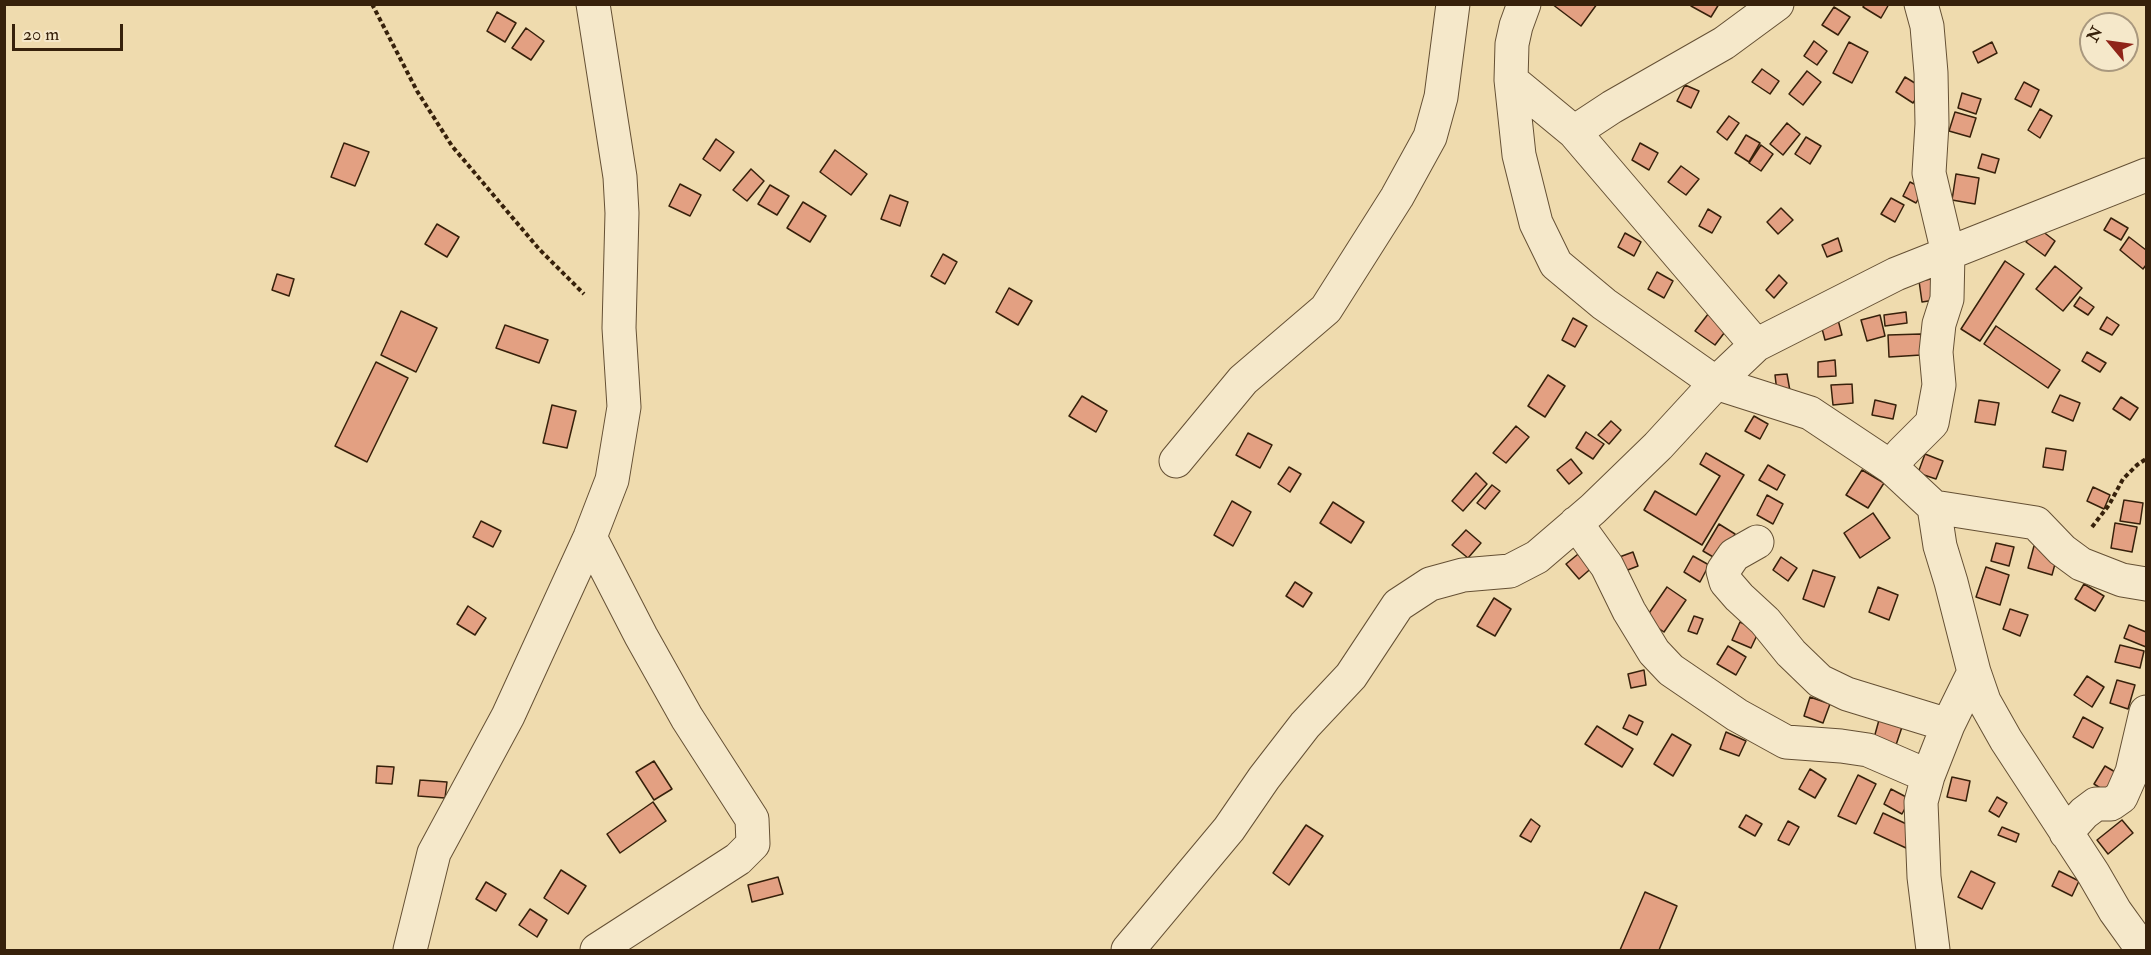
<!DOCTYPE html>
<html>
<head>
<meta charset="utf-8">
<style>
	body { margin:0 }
	#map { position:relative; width:2151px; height:955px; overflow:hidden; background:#efdbae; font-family:"IM FELL Double Pica",serif }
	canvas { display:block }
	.frame { position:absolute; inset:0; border:6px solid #37210b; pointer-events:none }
	.north { position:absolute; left:2079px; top:12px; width:60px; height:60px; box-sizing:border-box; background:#f5e8ca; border:2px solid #a9987e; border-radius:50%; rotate:299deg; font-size:16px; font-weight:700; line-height:24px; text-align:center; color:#37210b }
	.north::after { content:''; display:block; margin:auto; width:21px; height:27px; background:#8f2418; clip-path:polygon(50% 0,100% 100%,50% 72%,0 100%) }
	.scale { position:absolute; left:12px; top:24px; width:111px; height:27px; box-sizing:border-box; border:3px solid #37210b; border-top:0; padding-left:8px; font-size:18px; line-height:21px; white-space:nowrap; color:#37210b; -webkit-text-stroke:4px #f5e8ca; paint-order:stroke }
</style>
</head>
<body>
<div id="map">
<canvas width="2151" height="955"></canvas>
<div class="frame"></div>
<div class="north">N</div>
<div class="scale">20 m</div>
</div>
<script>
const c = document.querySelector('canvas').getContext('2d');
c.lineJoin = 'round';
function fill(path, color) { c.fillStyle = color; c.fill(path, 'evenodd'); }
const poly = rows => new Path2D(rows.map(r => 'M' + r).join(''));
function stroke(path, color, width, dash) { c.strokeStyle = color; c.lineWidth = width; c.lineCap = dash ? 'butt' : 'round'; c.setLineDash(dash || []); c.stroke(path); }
const building = poly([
	[1552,4,1597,4,1581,26,1552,4],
	[1692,4,1719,4,1711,17,1691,6,1692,4],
	[1865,4,1889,4,1881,18,1863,7,1865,4],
	[1834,7,1850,17,1838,35,1822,25,1834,7],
	[497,12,516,23,505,42,487,31,497,12],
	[526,28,544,41,531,60,512,48,526,28],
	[1814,41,1827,51,1817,65,1804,56,1814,41],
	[1849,42,1868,52,1852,83,1833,73,1849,42],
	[1992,42,1997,53,1978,63,1973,52,1992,42],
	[1762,69,1779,81,1770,94,1752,82,1762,69],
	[1807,71,1821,82,1803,105,1789,94,1807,71],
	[1905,77,1923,88,1913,103,1896,92,1905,77],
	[2024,82,2039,90,2031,107,2015,99,2024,82],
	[1685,85,1699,91,1691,108,1677,101,1685,85],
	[1962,93,1981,99,1976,114,1958,108,1962,93],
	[2040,109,2052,116,2040,138,2028,130,2040,109],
	[1955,112,1976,118,1970,137,1949,131,1955,112],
	[1729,116,1739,123,1727,140,1717,132,1729,116],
	[1787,123,1800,134,1783,155,1770,144,1787,123],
	[1746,135,1760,143,1749,162,1735,153,1746,135],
	[1806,137,1821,146,1810,164,1795,154,1806,137],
	[716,139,734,152,720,171,703,159,716,139],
	[344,143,369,152,355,186,331,177,344,143],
	[1640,143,1658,153,1649,170,1632,160,1640,143],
	[1761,145,1773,154,1761,171,1749,163,1761,145],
	[835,150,867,174,851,195,820,172,835,150],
	[1982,154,1999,159,1995,173,1978,168,1982,154],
	[1681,166,1699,179,1686,195,1668,182,1681,166],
	[751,169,764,181,747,201,733,190,751,169],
	[1956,174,1979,178,1975,204,1952,200,1956,174],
	[1910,182,1924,189,1916,203,1903,196,1910,182],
	[680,184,701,195,690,216,669,206,680,184],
	[770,185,789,196,777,215,758,204,770,185],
	[890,195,908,202,900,226,881,219,890,195],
	[1891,198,1904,205,1895,222,1881,214,1891,198],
	[803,202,826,216,810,242,787,228,803,202],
	[1781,208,1793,220,1778,234,1767,222,1781,208],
	[1708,209,1721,217,1712,233,1699,226,1708,209],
	[2111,218,2128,228,2121,240,2104,230,2111,218],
	[437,224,459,237,447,257,425,244,437,224],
	[2037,227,2055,241,2045,256,2026,242,2037,227],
	[1625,233,1641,242,1634,256,1618,247,1625,233],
	[2129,237,2146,250,2146,265,2143,269,2120,250,2129,237],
	[1838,238,1842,251,1827,257,1822,245,1838,238],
	[943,254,957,262,945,284,931,276,943,254],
	[2005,261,2024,274,1980,341,1961,329,2005,261],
	[2055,266,2082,288,2063,311,2036,289,2055,266],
	[1657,272,1673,281,1664,298,1648,289,1657,272],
	[277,274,294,279,289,296,272,290,277,274],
	[1779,275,1787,283,1774,298,1766,290,1779,275],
	[1937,278,1941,299,1922,302,1919,281,1937,278],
	[1009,288,1032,301,1018,325,996,312,1009,288],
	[2080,297,2094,307,2088,315,2074,306,2080,297],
	[1712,309,1731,324,1715,345,1695,331,1712,309],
	[401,311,437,328,416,372,381,355,401,311],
	[1906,312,1907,323,1885,326,1884,315,1906,312],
	[1880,315,1885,336,1867,341,1861,320,1880,315],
	[1837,316,1842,335,1825,340,1820,321,1837,316],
	[2107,317,2119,325,2112,335,2100,329,2107,317],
	[1573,318,1587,326,1575,347,1562,340,1573,318],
	[505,325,548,340,539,363,496,348,505,325],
	[1996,326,2060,370,2048,388,1984,344,1996,326],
	[1921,334,1921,355,1889,357,1888,335,1921,334],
	[2087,352,2106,363,2100,372,2082,361,2087,352],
	[1835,360,1836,376,1818,377,1818,362,1835,360],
	[376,362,408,378,367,462,335,446,376,362],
	[1787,374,1790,391,1777,392,1775,375,1787,374],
	[1548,375,1565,386,1545,417,1528,406,1548,375],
	[1852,384,1853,403,1833,405,1831,385,1852,384],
	[2060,395,2080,403,2073,421,2052,412,2060,395],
	[1082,396,1107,411,1096,432,1069,416,1082,396],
	[2121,397,2138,408,2130,420,2113,409,2121,397],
	[1875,400,1896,405,1893,419,1872,415,1875,400],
	[1979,400,1999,403,1995,425,1975,422,1979,400],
	[552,405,576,411,567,448,543,443,552,405],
	[1754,416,1768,424,1760,439,1745,431,1754,416],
	[1611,421,1621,430,1609,444,1598,435,1611,421],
	[1516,426,1529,437,1506,463,1493,453,1516,426],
	[1586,432,1604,444,1593,459,1576,448,1586,432],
	[1248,433,1272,445,1260,468,1236,455,1248,433],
	[2046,448,2066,451,2063,470,2043,467,2046,448],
	[1706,453,1744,475,1702,545,1644,510,1655,491,1696,515,1720,476,1700,464,1706,453],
	[1925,454,1943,461,1936,479,1918,473,1925,454],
	[1571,459,1582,473,1569,484,1557,470,1571,459],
	[1768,465,1785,475,1777,490,1759,480,1768,465],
	[1289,467,1301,474,1290,492,1278,484,1289,467],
	[1862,470,1884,483,1868,508,1846,495,1862,470],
	[1476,473,1487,484,1463,511,1452,501,1476,473],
	[1492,485,1500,491,1485,509,1477,503,1492,485],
	[2093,487,2110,495,2104,509,2087,501,2093,487],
	[1767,495,1783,504,1773,524,1757,515,1767,495],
	[2124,500,2143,503,2140,524,2120,521,2124,500],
	[1232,501,1251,512,1233,546,1214,535,1232,501],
	[1333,502,1364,522,1351,543,1320,523,1333,502],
	[1873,513,1890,538,1860,558,1844,533,1873,513],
	[481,521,501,531,493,547,473,537,481,521],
	[2115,523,2137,527,2132,552,2111,548,2115,523],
	[1719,524,1735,534,1720,561,1703,551,1719,524],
	[1466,530,1481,543,1468,558,1452,545,1466,530],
	[1996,543,2014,547,2009,566,1991,561,1996,543],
	[2034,546,2058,553,2052,575,2028,568,2034,546],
	[1583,550,1595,565,1579,579,1566,564,1583,550],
	[1633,552,1638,566,1620,573,1614,559,1633,552],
	[1693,556,1709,565,1700,582,1684,572,1693,556],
	[1781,557,1797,568,1788,581,1773,570,1781,557],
	[1986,567,2009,575,2000,605,1976,597,1986,567],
	[1813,570,1835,577,1824,607,1803,599,1813,570],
	[1295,582,1312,593,1303,607,1286,596,1295,582],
	[2084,584,2104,596,2095,611,2075,599,2084,584],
	[1667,587,1686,600,1664,632,1645,619,1667,587],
	[1878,587,1898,595,1889,620,1869,612,1878,587],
	[1494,598,1511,609,1495,636,1477,626,1494,598],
	[468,606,486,618,475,635,457,624,468,606],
	[2010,609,2028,615,2020,636,2003,629,2010,609],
	[1694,616,1703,619,1697,634,1688,631,1694,616],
	[1740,622,1759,631,1751,648,1732,640,1740,622],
	[2129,625,2146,632,2146,647,2124,638,2129,625],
	[2120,645,2144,651,2140,668,2115,662,2120,645],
	[1728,646,1746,657,1736,675,1717,664,1728,646],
	[1644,670,1646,685,1631,688,1628,674,1644,670],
	[2087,676,2104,687,2092,707,2074,695,2087,676],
	[2117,680,2135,685,2128,709,2110,703,2117,680],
	[1810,697,1830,704,1823,723,1804,716,1810,697],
	[1629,715,1643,722,1637,735,1623,728,1629,715],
	[2083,717,2103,728,2093,748,2073,737,2083,717],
	[1879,720,1902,727,1896,745,1874,738,1879,720],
	[1597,726,1633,749,1622,767,1585,744,1597,726],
	[1726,732,1746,741,1739,756,1720,749,1726,732],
	[1672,734,1691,745,1673,776,1654,764,1672,734],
	[654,761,672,789,654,800,636,772,654,761],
	[377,766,394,767,392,784,376,783,377,766],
	[2105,766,2122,776,2111,795,2094,784,2105,766],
	[1810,769,1826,779,1815,798,1799,789,1810,769],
	[1858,775,1876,784,1856,824,1838,816,1858,775],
	[1952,777,1970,781,1966,801,1947,797,1952,777],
	[420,780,447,782,445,798,418,796,420,780],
	[1891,789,1910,799,1902,814,1884,804,1891,789],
	[1997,797,2007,803,1999,817,1989,811,1997,797],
	[653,802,666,821,620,853,607,834,653,802],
	[1883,813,1915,828,1906,848,1874,833,1883,813],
	[1746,815,1762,824,1755,836,1739,827,1746,815],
	[1531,819,1540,826,1531,842,1520,836,1531,819],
	[2122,820,2133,833,2108,854,2097,840,2122,820],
	[1788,821,1799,827,1789,845,1778,840,1788,821],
	[1306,825,1323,836,1289,885,1273,873,1306,825],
	[2002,827,2019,834,2016,842,1998,835,2002,827],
	[561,870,586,886,568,914,544,898,561,870],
	[1971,871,1995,883,1982,909,1958,897,1971,871],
	[2059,871,2079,881,2072,896,2052,886,2059,871],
	[778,877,783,894,752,902,748,885,778,877],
	[486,882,506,894,496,911,476,899,486,882],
	[1645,892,1677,906,1659,950,1620,950,1645,892],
	[530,909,547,920,537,937,519,925,530,909]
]);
fill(building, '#e3a082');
stroke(building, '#37210b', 1.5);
const minor = poly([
	[1524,4,1516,26,1512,44,1511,80,1519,155,1536,223,1556,264,1604,304,1716,383,1810,413,1891,467,1934,507,1940,546,1951,582,1974,672,1984,701,2006,740,2093,873,2115,911,2143,950],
	[1511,80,1574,132,1756,345],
	[1574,132,1612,107,1724,43,1777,4],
	[1176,461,1243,380,1326,309,1397,197,1430,137,1441,97,1453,4],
	[1891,467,1902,453,1932,423,1939,385,1936,352,1939,324,1947,299,1948,253,1929,173,1932,124,1931,73,1927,26,1921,4],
	[1934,507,2036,523,2062,550,2081,564,2122,580,2146,584],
	[1576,523,1607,566,1629,611,1654,652,1671,670,1737,715,1786,742,1841,746,1868,750,1928,776],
	[590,537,641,636,687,718,752,819,753,844,738,859,597,950],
	[1757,542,1734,555,1723,571,1726,582,1739,597,1765,621,1791,653,1820,681,1847,694,1948,725],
	[2066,833,2084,813,2096,804,2111,804,2121,797,2132,772,2146,712],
	[410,950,434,853,508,716,590,537,612,480,624,407,619,328,622,213,620,177,593,4],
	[1128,950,1229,829,1264,778,1305,725,1351,676,1398,605,1430,584,1463,575,1510,571,1537,557,1593,509,1658,446,1716,383,1756,345,1896,274,2146,175],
	[1933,950,1924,877,1921,802,1928,776,1948,725,1974,672]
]);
stroke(minor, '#655034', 35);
stroke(poly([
	[372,4,417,91,452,146,539,249,584,294],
	[2092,527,2109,505,2123,479,2137,465,2146,459]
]), '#37210b', 4, [4.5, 3]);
stroke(minor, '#f5e8ca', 33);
</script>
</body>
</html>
